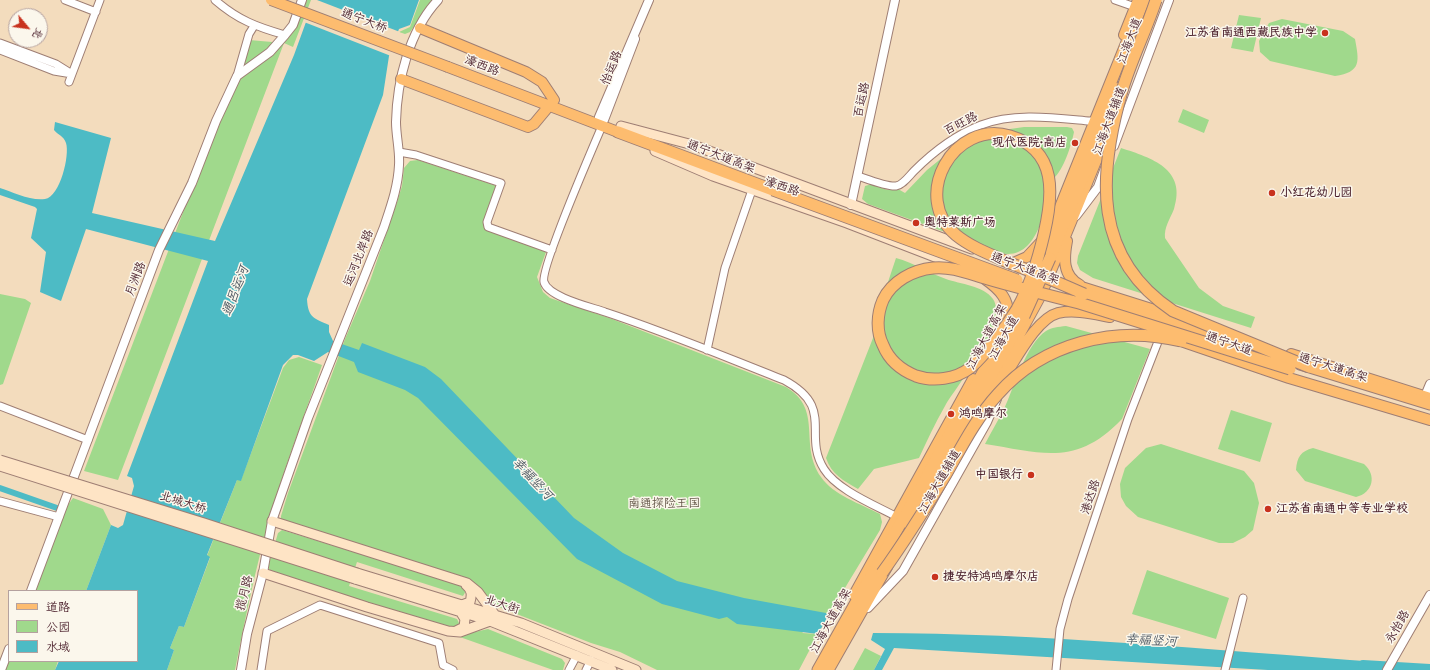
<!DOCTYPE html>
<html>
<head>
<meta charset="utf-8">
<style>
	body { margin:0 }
	#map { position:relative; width:1430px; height:670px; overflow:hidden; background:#f3dcbd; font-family:Itim,"LXGW WenKai TC",sans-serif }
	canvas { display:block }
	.legend { position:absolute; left:8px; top:590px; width:130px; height:72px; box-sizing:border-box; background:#fbf7ec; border:1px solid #b4a19f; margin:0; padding:5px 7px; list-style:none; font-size:12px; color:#4a1f2b }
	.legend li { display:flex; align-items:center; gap:8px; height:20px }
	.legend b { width:20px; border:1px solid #b4a19f }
	.north { position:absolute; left:8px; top:8px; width:40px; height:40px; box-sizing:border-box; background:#fbf7ec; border:1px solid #b4a19f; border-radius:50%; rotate:119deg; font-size:11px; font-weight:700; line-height:16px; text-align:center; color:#4a1f2b }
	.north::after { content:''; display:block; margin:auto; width:14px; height:18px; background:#c8321e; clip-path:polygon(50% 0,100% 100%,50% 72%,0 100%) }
</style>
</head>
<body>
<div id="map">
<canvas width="1430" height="670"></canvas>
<ul class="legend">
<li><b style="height:5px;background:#fdbc6f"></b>道路</li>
<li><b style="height:11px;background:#a0d98c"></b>公园</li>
<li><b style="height:11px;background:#4dbbc5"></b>水域</li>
</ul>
<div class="north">北</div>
</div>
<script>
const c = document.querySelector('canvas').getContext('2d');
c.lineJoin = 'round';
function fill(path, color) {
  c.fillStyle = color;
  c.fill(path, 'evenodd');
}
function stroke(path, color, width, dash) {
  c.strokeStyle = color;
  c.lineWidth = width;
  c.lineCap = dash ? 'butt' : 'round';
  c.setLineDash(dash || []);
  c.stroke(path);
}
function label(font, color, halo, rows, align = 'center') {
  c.font = font + ' Itim,"LXGW WenKai TC",sans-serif';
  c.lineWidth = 3;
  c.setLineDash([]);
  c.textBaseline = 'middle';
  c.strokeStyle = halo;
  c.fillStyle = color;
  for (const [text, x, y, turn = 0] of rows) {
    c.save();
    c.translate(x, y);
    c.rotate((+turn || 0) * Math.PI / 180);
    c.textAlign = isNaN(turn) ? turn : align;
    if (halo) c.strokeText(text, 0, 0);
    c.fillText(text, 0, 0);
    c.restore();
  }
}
const green = new Path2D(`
	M307,0h4l-18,47 -9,-4 -166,437 -34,-9 165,-431 35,3 10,-12z
	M420,0h13l-23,32 -5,2 -6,-2 11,-5z
	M1239,15l22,3 -8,34 -22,-4z
	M1282,19l61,12 12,8c4,22 7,33 -20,37l-65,-15 -10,-9 -1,-11 10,-18z
	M1183,109l26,11 -5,13 -26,-11z
	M1024,127h43l5,1 2,4c-3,14 -10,37 -21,47 -8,27 -14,83 -53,74 -18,-4 -36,-14 -52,-21l-6,-1 -74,-27 -6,-5 3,-13 7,-2 15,6 11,-1 7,4 22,-23 26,-21 36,-17z
	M1121,148c31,10 66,21 53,61 -4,10 -10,18 -9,29l34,50 24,18 32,11 -4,11 -158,-50 -13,-8 -3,-7 1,-7z
	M418,160l79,26 -13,39 1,4 61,23 -9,25 6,15 7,6 62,21 174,68c38,23 12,57 35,90 12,18 40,27 59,37l2,8 -2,8 -52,86 -1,-2 -25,19 16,1 -19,36h-142l-37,-18 -29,-9 -100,-39 -13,-16 -197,-67v-5l7,-23 57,-154 25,-58 27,-79 5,-16 2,-18 6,-7z
	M896,258c18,5 33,15 50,21 14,5 38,7 47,20 16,24 -36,86 -48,107 -10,17 -18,35 -26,52l-45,11 -16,20c-14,-8 -27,-15 -32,-31l47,-120v-11z
	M0,294l25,5 6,4 -28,81 -3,1z
	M1066,326l84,23 -28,70c-46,48 -79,34 -137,25 6,-12 13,-23 19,-35 10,-21 22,-65 42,-78 6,-4 12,-4 20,-5z
	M299,357l23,8c-18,52 -38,103 -53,156 -14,49 -24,99 -34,149h-68l7,-20 -4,-2 9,-22 5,1 26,-69 -3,-2 30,-76h4l42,-112 6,-8z
	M1231,410l41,13 -12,39 -42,-13z
	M1161,444l83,27 10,12 5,20 -6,27 -8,7 -12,6h-14l-81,-26 -12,-11 -5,-9 -1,-13 5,-16 21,-20z
	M1313,448l51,16c13,11 9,29 -8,33l-51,-16 -9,-11c1,-13 5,-19 17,-22z
	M73,498l30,11 8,16 -25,66h-55l28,-74z
	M282,530l179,55 5,6 -3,5 -106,-34 -8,24 105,32 3,1 2,4 -1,3 -5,3 -182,-57 -3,-5 10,-34z
	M1147,570l82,28 -13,41 -84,-25z
	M488,629l74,30 3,4 -2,7h-10l-96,-34z
	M865,648l16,8 -7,14h-21z
	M9,649v12h49l-3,9h-54z`);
const water = new Path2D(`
	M314,0h105l-9,25 -11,4 -10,27 -6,39 -76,204c1,19 7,19 22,26v7l4,9 26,9 3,-7 63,24 16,12 133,139 49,35 54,28 67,17 82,15 2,3 -10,18 -81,-10 -10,-7 -8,2 -57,-15 -85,-45 -159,-161 -13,-8 -47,-18 -4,-10 -26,-10 -14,9 -16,-6h-5l-10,10 -42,116 -4,-1 -30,75 3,2 -26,70 -5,-1 -9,22 4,2 -7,20h-112l4,-9h78v-70h-51l25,-66 7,3 5,-3 11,-39 -2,-8 -5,-2 81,-215 -122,-32 -25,72 -21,-9 6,-40 -15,-14 6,-29 -2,-2 -35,-12v-7c13,4 30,13 45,11 15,-2 25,-44 21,-56 -2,-7 -8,-8 -12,-13l1,-8 56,16 -19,75 123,28 79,-186z
	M873,633c169,0 337,17 505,29l-4,8h-106l-374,-22 -12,22h-8l11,-21 -14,-9z`);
const pier = new Path2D(`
	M312,0h5l83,32 -9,24 -87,-34z`);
const canal = new Path2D(`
	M0,488l57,20`);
const river = new Path2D(`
	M1363,665l67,4`);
const minor = new Path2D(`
	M65,0l31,12
	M215,0c23,20 42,27 70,35
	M1115,0l20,7
	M0,43l56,21 16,10 -18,-3 -54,-21
	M237,76l12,-42 5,-8
	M69,82l31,-82
	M602,126c-9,21 -62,144 -58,156 4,15 47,25 61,30 61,20 120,45 179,68 52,28 18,54 40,89 13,21 51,36 73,48
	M399,152l17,3 85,28 -14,39 1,5 64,23
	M858,176c9,3 29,11 38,10 7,-1 13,-10 18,-15 20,-20 41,-36 67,-46 33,-13 75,-7 109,-4
	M707,350l18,-82 27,-78
	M0,406l88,34
	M0,501l59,16
	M261,670l6,-39 53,-26 119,38 4,22 10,5
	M569,670l8,-15
	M586,670l5,-10
	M1056,670l4,-41 8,-30 60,-180 33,-85
	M1225,670l18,-72`);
const tertiary = new Path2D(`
	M599,117l50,-117
	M604,120l31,-81
	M1114,146l55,-146
	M851,205l44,-205
	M1076,216l22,-29 7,-19
	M1425,396l5,-12
	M31,591l128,-341 33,-67 24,-62 21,-45 33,-24 15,-17 8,-10 9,-25
	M868,608l35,-37 84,-149 10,-23
	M1,670l8,-21
	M241,670l6,-36 16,-61 9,-52 36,-103 76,-191c7,-21 14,-40 15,-62 1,-14 -3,-29 -3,-43 1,-41 13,-91 42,-122
	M1387,670l43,-75`);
const secondary = new Path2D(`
	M621,126l72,19 279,104
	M655,151l58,25 134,47 114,44
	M272,521l195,62 11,9 17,23
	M263,573l104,34 81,24 12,1 30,-11
	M357,573l164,50 115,47
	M355,579l135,42 122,49
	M462,605l8,-3c2,-7 2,-12 -4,-17
	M456,631l8,-4 1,-8 -5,-8`);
const primary = new Path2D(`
	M420,28l106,44 16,10 12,18
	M1124,35l14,-35
	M448,67l170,65
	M401,79l127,48 6,-3 15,-18
	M1067,241c-3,16 -5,35 13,44
	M1011,264l16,-7 14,-15
	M985,279c14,10 26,21 22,40
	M1072,284l108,34
	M1175,339l114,39 141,42
	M1291,354l139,44
	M1000,383c14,-19 35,-64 58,-70 16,-4 36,1 52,4
	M974,418l67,-123 69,-168
	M854,595l119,-216`);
const trunk = new Path2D(`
	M618,132l155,58
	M1044,248l100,-248
	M1050,258l69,-170
	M1084,294l179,59
	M1300,364l130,40
	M909,524l115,-208
	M818,670l103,-183 81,-150
	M828,670l59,-104`);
const secondaryBridge = new Path2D(`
	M0,460l204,63 153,50
	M0,466l355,113`);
const primaryBridge = new Path2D(`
	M271,0l177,67`);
const trunkBridge = new Path2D(`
	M1156,0c-10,31 -25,60 -34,91 -24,84 -30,166 51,220l136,56
	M773,190l244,90
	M1076,302l214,67
	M1083,304c-32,-8 -64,-16 -95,-25 -18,-5 -36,-13 -55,-11 -20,2 -41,13 -50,32 -6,14 -7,31 0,45 6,15 18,25 33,31 17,6 40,3 54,-8 16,-14 36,-41 47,-59 13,-23 21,-49 27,-75 9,-38 14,-84 -34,-98 -56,-17 -100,61 -54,99 16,13 36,20 54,28 25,10 50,20 74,31
	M1024,316l26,-58
	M882,573c23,-32 43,-64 63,-97 16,-28 31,-58 53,-82 45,-51 117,-69 183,-53`);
const markers = [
	[1325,33,4,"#c8321e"],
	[1075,143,4,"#c8321e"],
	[1272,193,4,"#c8321e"],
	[916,223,4,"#c8321e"],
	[951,414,4,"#c8321e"],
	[1031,475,4,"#c8321e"],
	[1268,509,4,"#c8321e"],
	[935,577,4,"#c8321e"]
];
const streetNames = [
	["通宁大桥",364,21,21],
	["江海大道",1130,41,-69],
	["濠西路",482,66,21],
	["怡运路",612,68,-68],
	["百运路",862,100,-78],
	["江海大道辅道",1110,121,-69],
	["百旺路",961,124,-27],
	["通宁大道高架",721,157,21],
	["濠西路",782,187,19],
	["运河北岸路",359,258,-68],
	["通宁大道高架",1025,269,20],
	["月洲路",136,279,-69],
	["江海大道高架",987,337,-62],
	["江海大道",1004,338,-61],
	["通宁大道",1229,344,19],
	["通宁大道高架",1333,368,17],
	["江海大道辅道",940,482,-60],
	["港达路",1091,497,-72],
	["北城大桥",183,503,17],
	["揽月路",245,593,-76],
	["北大街",502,605,18],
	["江海大道高架",831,621,-61],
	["永怡路",1398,627,-60]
];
const poiNames = [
	["江苏省南通西藏民族中学",1317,33,"right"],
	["现代医院·高店",1067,143,"right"],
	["小红花幼儿园",1280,193],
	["奥特莱斯广场",924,223],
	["鸿鸣摩尔",959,414],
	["中国银行",1023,475,"right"],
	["江苏省南通中等专业学校",1276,509],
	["捷安特鸿鸣摩尔店",943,577]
];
const parkNames = [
	["南通探险王国",664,504]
];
const waterNames = [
	["通吕运河",236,291,-69],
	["幸福竖河",532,479,47],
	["幸福竖河",1151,641,3]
];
fill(green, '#a0d98c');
fill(water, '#4dbbc5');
fill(pier, '#f3dcbd');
stroke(canal, '#4dbbc5', 6);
stroke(river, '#4dbbc5', 10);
stroke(minor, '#9e7e74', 9);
stroke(tertiary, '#9e7e74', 10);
stroke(secondary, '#9e7e74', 11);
stroke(primary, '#9e7e74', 12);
stroke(trunk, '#9e7e74', 13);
stroke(minor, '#fff', 7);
stroke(tertiary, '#fff', 8);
stroke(secondary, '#fee4c5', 9);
stroke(primary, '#fdbc6f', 10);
stroke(trunk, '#fdbc6f', 11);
stroke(secondaryBridge, '#9e7e74', 11, []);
stroke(primaryBridge, '#9e7e74', 12, []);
stroke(trunkBridge, '#9e7e74', 13, []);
stroke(secondaryBridge, '#fee4c5', 9);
stroke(primaryBridge, '#fdbc6f', 10);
stroke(trunkBridge, '#fdbc6f', 11);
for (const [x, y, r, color] of markers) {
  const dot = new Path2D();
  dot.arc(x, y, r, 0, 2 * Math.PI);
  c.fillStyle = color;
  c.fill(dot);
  stroke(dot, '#fbf7ec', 1.5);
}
label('12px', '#4a1f2b', '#fbf7ec', streetNames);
label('bold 12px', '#4a1f2b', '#fbf7ec', poiNames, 'left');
label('12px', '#645748', '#fbf7ec', parkNames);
label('italic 13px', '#4b5661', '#fbf7ec', waterNames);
</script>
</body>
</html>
